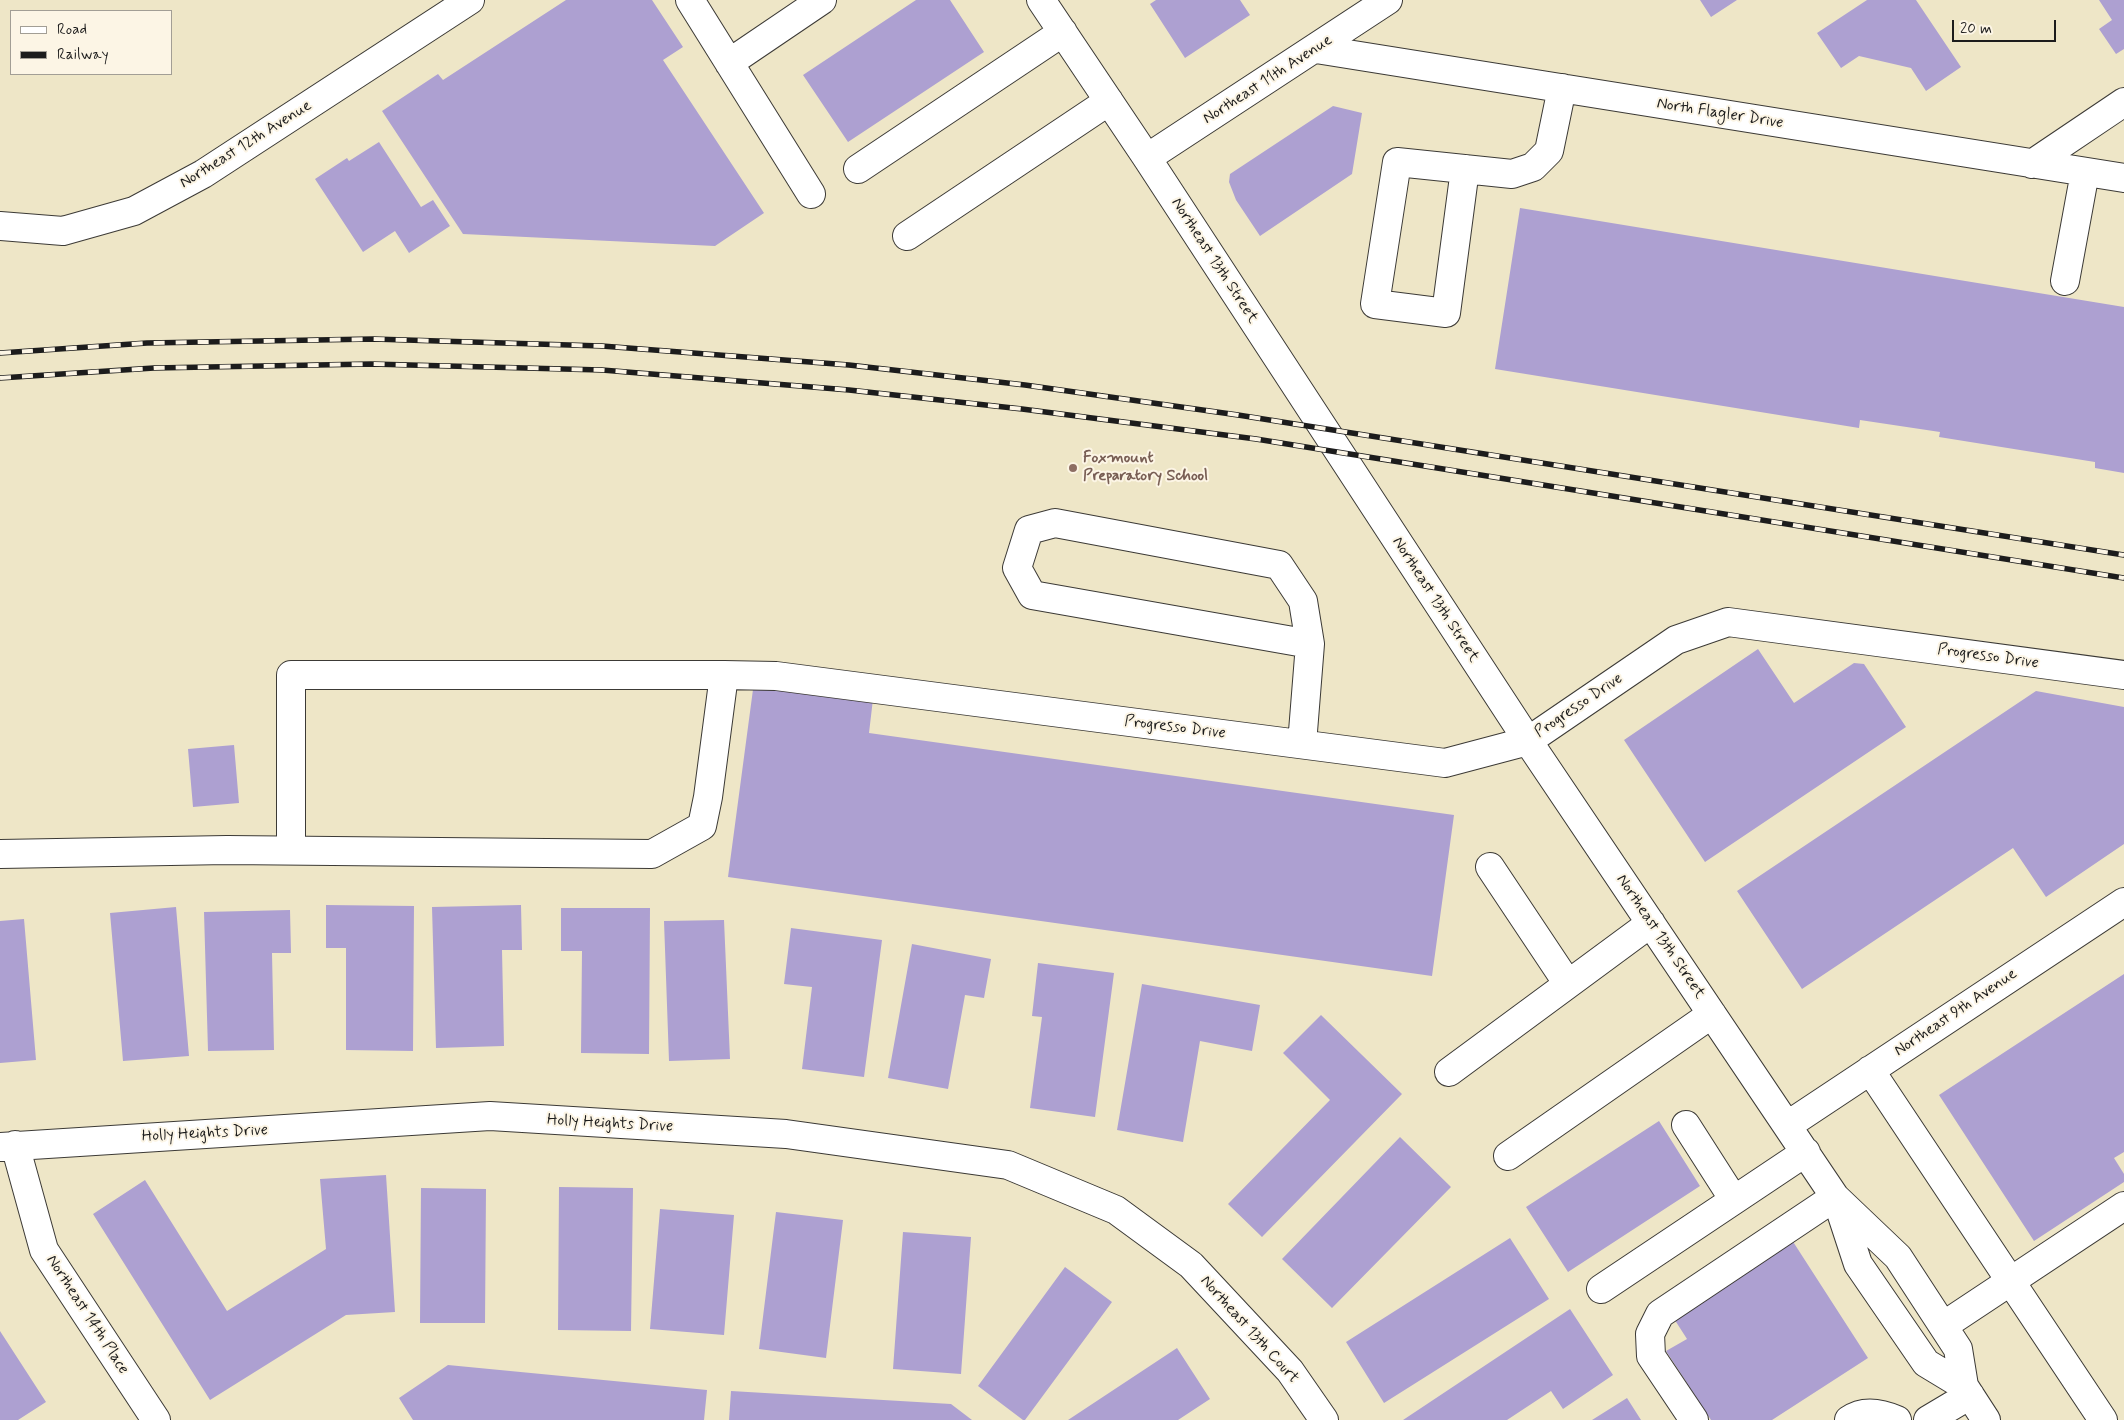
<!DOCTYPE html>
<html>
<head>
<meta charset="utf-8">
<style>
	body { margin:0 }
	#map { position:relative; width:2124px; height:1420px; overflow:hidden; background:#eee6c7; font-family:Mynerve,sans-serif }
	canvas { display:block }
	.legend { position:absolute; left:10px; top:10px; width:162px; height:65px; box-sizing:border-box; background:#fcf5e5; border:1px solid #a29e95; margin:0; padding:6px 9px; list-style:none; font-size:15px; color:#1c1c1c }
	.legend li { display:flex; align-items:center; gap:10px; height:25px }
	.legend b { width:25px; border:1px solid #a29e95 }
	.scale { position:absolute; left:1952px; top:20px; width:104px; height:22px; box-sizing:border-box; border:2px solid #1c1c1c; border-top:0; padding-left:6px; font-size:15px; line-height:18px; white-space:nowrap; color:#1c1c1c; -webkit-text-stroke:4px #fcf5e5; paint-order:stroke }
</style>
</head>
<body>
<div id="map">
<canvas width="2124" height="1420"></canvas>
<ul class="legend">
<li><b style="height:6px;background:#fff"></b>Road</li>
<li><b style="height:6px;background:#1c1c1c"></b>Railway</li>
</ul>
<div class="scale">20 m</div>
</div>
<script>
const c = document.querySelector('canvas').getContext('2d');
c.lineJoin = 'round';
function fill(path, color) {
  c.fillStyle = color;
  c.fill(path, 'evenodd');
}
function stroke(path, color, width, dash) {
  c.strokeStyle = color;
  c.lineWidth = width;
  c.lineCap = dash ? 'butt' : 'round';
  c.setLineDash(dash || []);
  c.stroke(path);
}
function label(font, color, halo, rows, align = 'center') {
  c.font = font + ' Mynerve,sans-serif';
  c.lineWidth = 4;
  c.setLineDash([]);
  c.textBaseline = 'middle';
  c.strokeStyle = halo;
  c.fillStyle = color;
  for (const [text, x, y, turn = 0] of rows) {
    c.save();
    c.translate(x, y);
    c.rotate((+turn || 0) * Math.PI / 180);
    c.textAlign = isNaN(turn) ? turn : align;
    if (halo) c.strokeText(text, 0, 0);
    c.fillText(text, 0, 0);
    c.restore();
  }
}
const building = new Path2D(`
	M566,0h86l31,47 -20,13 101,153 -49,33 -252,-12 -81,-123 56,-37 5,6z
	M916,0h34l34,52 -136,90 -45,-67z
	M1156,0h84l10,15 -65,43 -35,-54z
	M1700,0h37l-26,17z
	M1867,0h49l45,67 -35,24 -15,-23 -52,-12 -18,12 -24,-35z
	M2099,0h25v49l-8,5 -17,-25 13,-9z
	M1333,106l29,7 -10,61 -92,62 -24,-36 -7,-18 1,-8z
	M379,142l42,65 12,-7 17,26 -41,27 -14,-22 -32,21 -48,-73 32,-21 2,3z
	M1520,208l604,99v166l-29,-5v-6l-156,-25 1,-5 -80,-12 -1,8 -364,-59z
	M1758,649l36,54 60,-40 10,1 42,63 -201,135 -81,-122z
	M754,682l119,17 -4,34 585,82 -22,161 -704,-99z
	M2036,691l88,16v137l-78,53 -33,-49 -211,141 -65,-98z
	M234,745l5,58 -46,4 -5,-58z
	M326,905l88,1 -1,145 -67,-1v-102h-20z
	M521,905l1,45h-20l2,96 -68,2 -4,-141z
	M176,907l13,149 -66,5 -13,-148z
	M561,908h89l-1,146 -68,-1 1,-102h-21z
	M290,910l1,43h-19l2,97 -66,1 -4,-139z
	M24,919l12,141 -36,3v-142z
	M724,920l6,139 -61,2 -5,-140z
	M791,928l91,12 -18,137 -62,-8 10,-82 -28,-3z
	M912,944l79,15 -7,39 -19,-3 -17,94 -60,-11z
	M1038,963l76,10 -19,144 -65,-9 12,-91 -10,-1z
	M2124,974v178l-10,6 10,16v8l-90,59 -95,-146z
	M1142,984l118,21 -8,46 -52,-10 -17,101 -66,-12z
	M1321,1015l81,79 -140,143 -34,-33 102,-104 -47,-47z
	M1659,1121l41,65 -132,86 -42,-65z
	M1400,1137l51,50 -119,121 -50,-49z
	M386,1175l9,137 -49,3 -136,85 -117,-186 52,-34 82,131 99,-62 -6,-70z
	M559,1187l74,1 -2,143 -73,-1z
	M421,1188l65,1 -1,134h-65z
	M660,1209l74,6 -10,120 -74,-6z
	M776,1212l67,8 -17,138 -67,-9z
	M903,1232l68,5 -10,137 -68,-5z
	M1790,1237l78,121 -96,62h-61l-45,-69 21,-12 -16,-25z
	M1510,1238l39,61 -165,104 -38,-61z
	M1065,1267l47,35 -87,118h-2l-45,-34z
	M1570,1309l43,66 -50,34 -12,-18 -44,29h-104z
	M0,1331l46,71 -28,18h-18z
	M1177,1348l33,51 -32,21h-110z
	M448,1365l259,25 -3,30h-291l-14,-22z
	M731,1391l220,13 21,16h-243z
	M1627,1398l14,22h-49z`);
const minor = new Path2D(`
	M690,0l121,194
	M1041,0l106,158 381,583 307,456 63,60 60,92 6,37
	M1316,49l808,129
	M729,63l93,-63
	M1147,158l241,-158
	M2032,164l92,-62
	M858,169l205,-137
	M1465,169l-19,144 -71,-9 22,-142 115,12 21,-7 16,-16 13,-63
	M0,226l63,5 71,-20 69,-37 267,-174
	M907,236l202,-135
	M2065,281l20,-109
	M1302,744l8,-100 -7,-43 -24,-36 -224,-42 -26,7 -12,38 15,27 278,49
	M291,850v-175h433
	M0,854l227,-4 425,4 50,-28 6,-29 16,-122 52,1 669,87 83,-22 148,-101 52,-18 396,53
	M1490,867l78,117
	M1870,1070l233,350
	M1449,1072l202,-149
	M1686,1125l48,75
	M1788,1125l336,-223
	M15,1145l29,105 112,170
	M0,1147l490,-31 296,18 222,31 108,45 75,55 99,106 34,49
	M1508,1156l204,-142
	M1837,1200l21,64 68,99 38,23 22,34
	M1601,1289l205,-137
	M1943,1326l181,-120
	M1694,1420l-43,-64 -1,-22 10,-20 175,-117
	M1849,1420c14,-10 32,-7 48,0
	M1928,1420l42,-25`);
const rail = new Path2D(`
	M0,353l147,-10 226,-4 229,7 247,19 176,20 213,30 886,140
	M0,378l154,-10 217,-4 231,6 247,20 173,19 234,30 868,139`);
const markers = [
	[1073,468,5,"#8d6e63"]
];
const streetNames = [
	["Northeast 11th Avenue",1268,80,-33],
	["North Flagler Drive",1720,114,9],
	["Northeast 12th Avenue",246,145,-32],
	["Northeast 13th Street",1214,261,57],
	["Northeast 13th Street",1435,600,57],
	["Progresso Drive",1988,657,8],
	["Progresso Drive",1579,706,-34],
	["Progresso Drive",1175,728,7],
	["Northeast 13th Street",1660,937,56],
	["Northeast 9th Avenue",1956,1013,-34],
	["Holly Heights Drive",610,1124,3],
	["Holly Heights Drive",205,1134,-3],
	["Northeast 14th Place",87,1315,57],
	["Northeast 13th Court",1249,1330,48]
];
const educationNames = [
	["Foxmount",1083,459],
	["Preparatory School",1083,477]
];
fill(building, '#ada0d1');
stroke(minor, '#3c3a36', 30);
stroke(minor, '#fff', 28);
stroke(rail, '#1c1c1c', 5.5);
stroke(rail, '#fcf5e5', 4, [11]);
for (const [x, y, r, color] of markers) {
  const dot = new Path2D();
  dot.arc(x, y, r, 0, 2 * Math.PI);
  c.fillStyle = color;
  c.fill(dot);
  stroke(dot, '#fcf5e5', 2);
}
label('16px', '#1c1c1c', '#fcf5e5', streetNames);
label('bold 16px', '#785e54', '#fcf5e5', educationNames, 'left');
</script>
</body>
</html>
